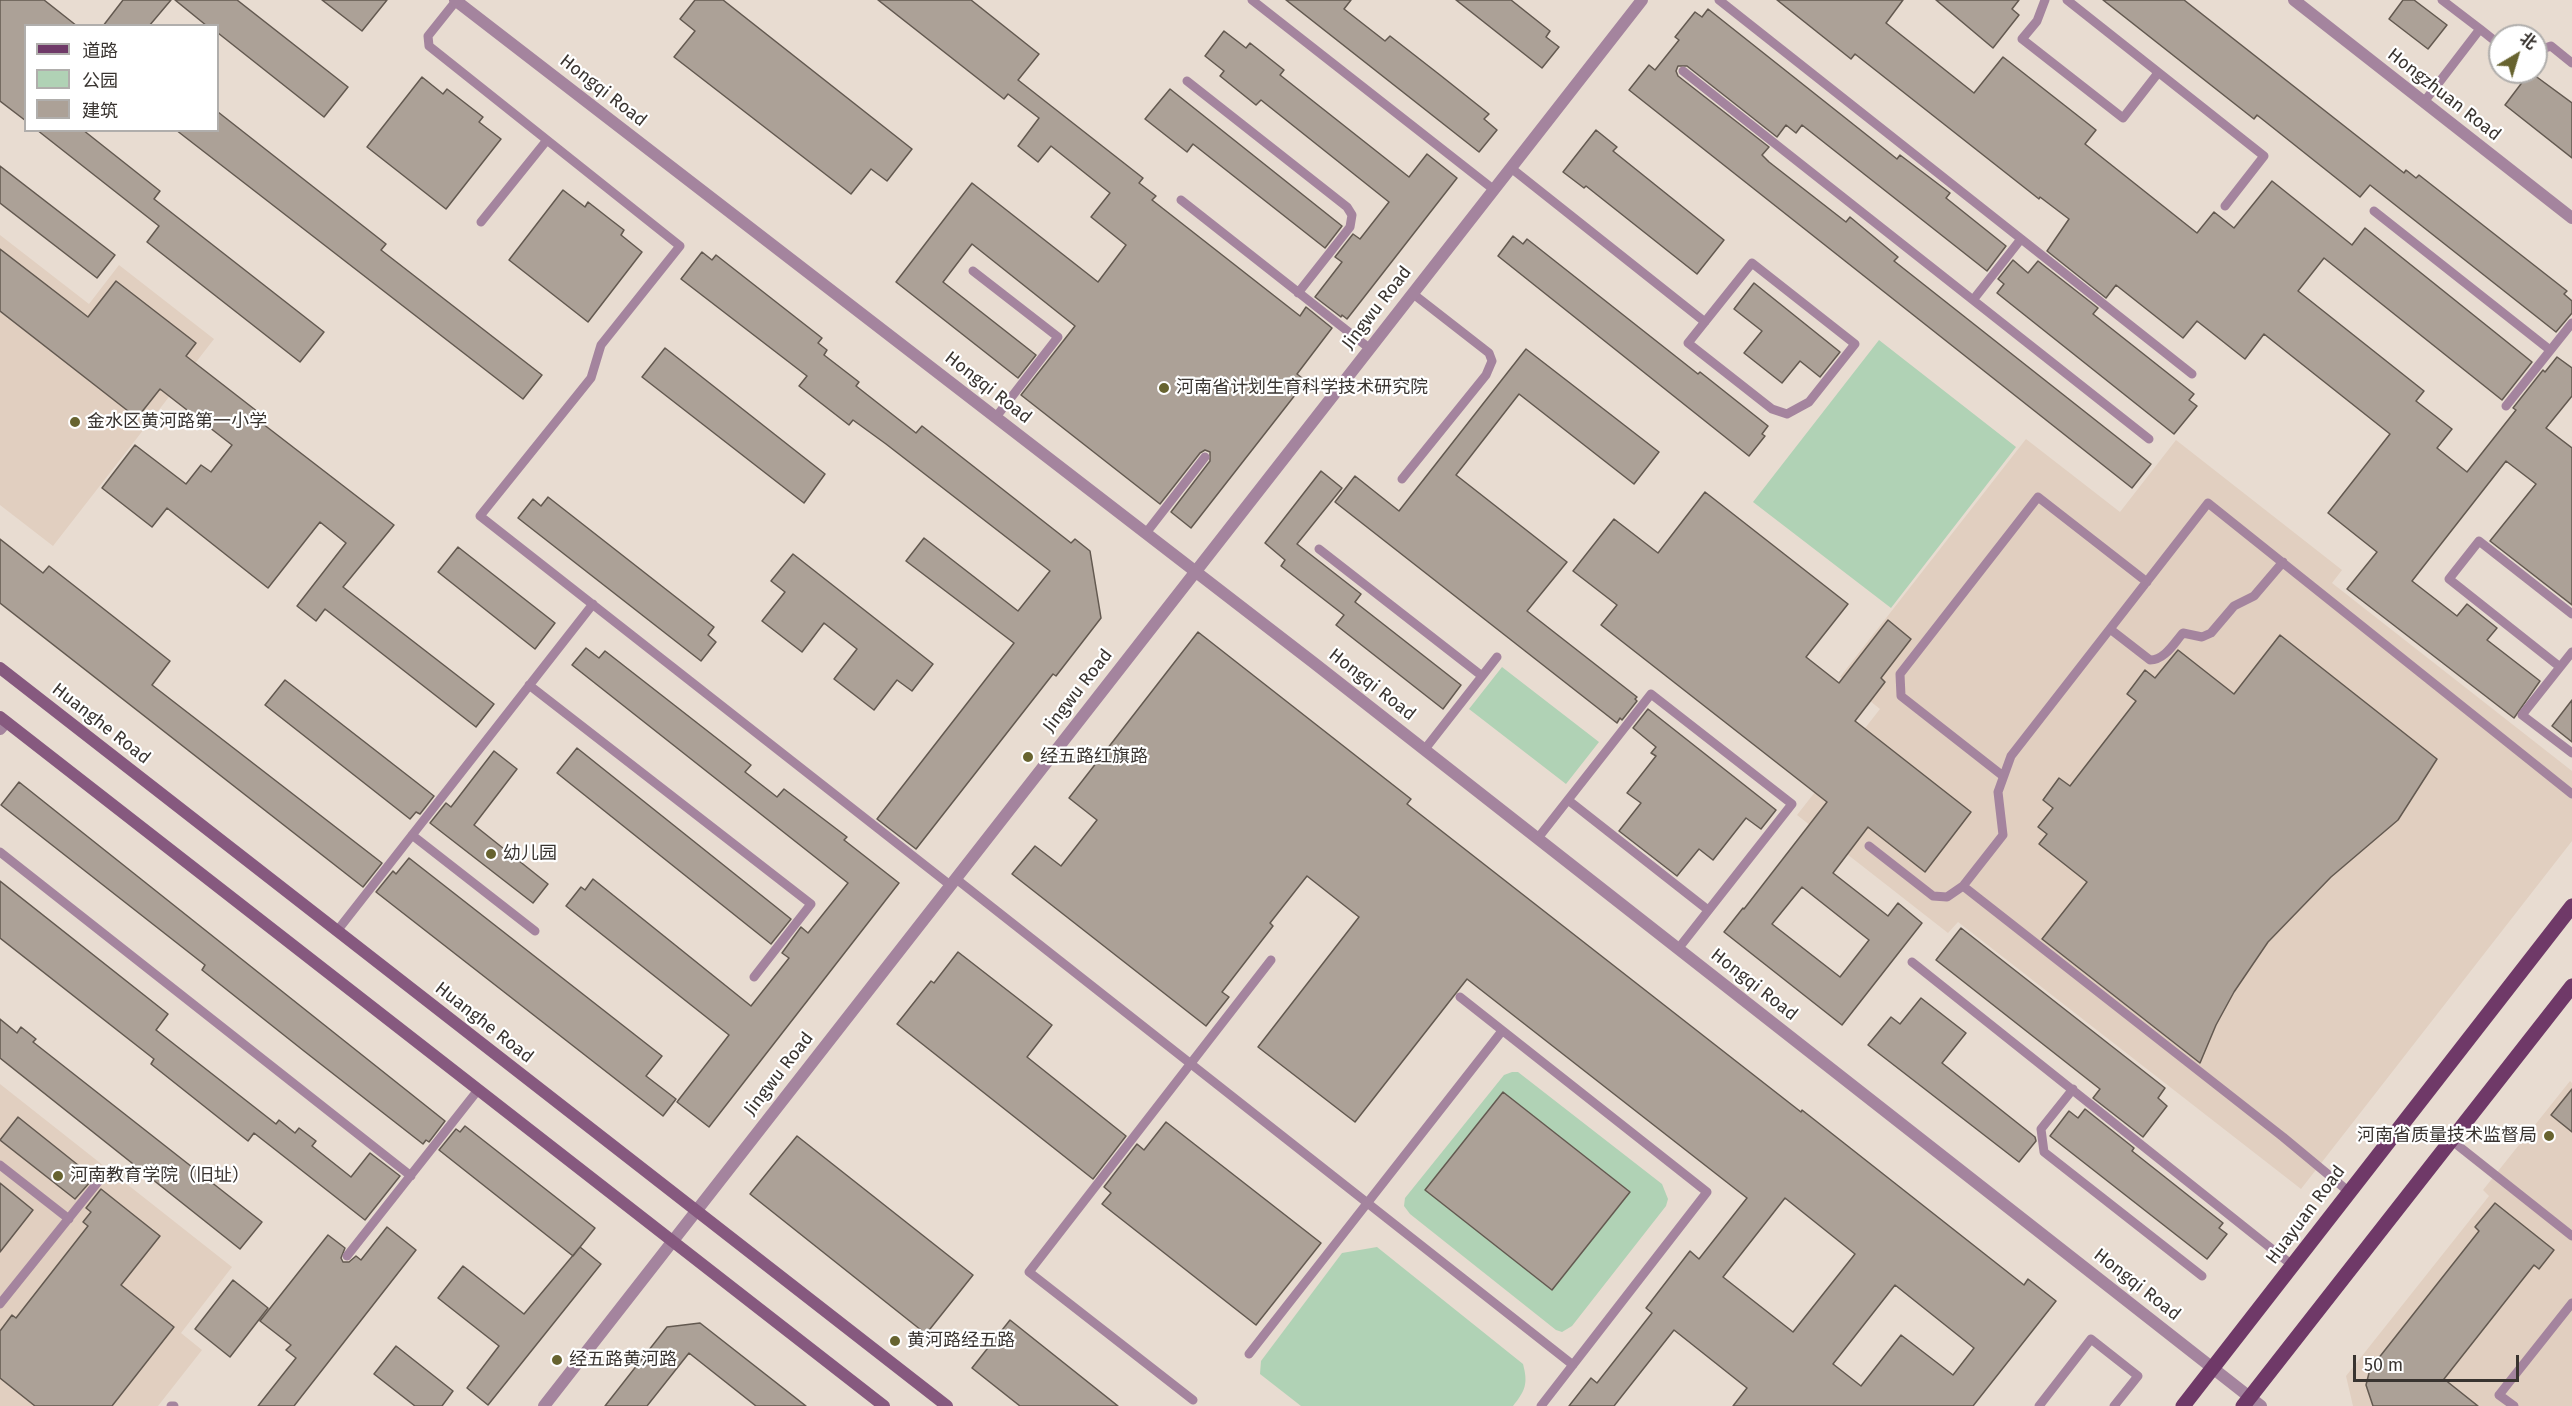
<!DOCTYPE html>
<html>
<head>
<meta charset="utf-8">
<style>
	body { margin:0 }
	#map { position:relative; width:2572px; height:1406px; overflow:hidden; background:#e8dcd1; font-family:"Fira Sans","Noto Sans SC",sans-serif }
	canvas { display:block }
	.legend { position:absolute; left:24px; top:24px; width:195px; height:108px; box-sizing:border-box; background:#fff; border:2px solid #b0aeac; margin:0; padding:8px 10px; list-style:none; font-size:18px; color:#393430 }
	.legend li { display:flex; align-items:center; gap:12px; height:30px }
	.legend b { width:30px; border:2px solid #b0aeac }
	.north { position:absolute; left:2488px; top:24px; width:60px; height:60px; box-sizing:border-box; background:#fff; border:2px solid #b0aeac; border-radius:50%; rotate:38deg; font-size:16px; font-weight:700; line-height:24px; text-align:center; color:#393430 }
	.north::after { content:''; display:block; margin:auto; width:21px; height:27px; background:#67632f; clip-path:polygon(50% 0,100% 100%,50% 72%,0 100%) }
	.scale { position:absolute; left:2353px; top:1355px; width:166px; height:27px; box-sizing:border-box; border:3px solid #393430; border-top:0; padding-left:8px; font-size:18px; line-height:21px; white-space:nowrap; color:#393430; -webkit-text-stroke:4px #fff; paint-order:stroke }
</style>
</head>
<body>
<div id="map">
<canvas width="2572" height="1406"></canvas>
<ul class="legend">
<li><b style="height:8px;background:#6f3968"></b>道路</li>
<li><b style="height:16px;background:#b0d2b5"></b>公园</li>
<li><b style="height:16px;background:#aca197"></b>建筑</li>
</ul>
<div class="north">北</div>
<div class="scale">50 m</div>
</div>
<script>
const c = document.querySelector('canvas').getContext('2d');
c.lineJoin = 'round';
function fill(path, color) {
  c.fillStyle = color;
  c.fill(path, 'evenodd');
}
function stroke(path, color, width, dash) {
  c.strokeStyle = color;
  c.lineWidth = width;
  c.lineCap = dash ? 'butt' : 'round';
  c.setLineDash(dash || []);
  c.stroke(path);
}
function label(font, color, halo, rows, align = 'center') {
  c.font = font + ' "Fira Sans","Noto Sans SC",sans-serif';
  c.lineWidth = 4.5;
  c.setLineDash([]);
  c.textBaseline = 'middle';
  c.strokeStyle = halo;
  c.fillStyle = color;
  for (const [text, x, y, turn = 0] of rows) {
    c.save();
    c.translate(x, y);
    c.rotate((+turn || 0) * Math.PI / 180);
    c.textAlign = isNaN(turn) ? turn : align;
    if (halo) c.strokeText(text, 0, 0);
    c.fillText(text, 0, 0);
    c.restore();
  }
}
const built = new Path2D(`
	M0,235l89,69 30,-39 95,74 -161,207 -53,-41z
	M2026,439l94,73 56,-72 166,130 -10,13 240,188v70l-271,348 -343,-267 -10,11 -151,-118 83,-106 -40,-32z
	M2570,1081l2,2v323h-219l-7,-30 143,-180 -6,-6z
	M0,1084l232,183 -51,66 21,17 -44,56h-158z`);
const green = new Path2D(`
	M1879,340l137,107 -125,161 -138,-106z
	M1502,667l97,75 -33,42 -97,-75z
	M1512,1072h6l144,112 6,15 -2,7 -94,120 -10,6 -6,-2 -146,-116 -6,-8 1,-8 99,-123zM1503,1092l126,99 -77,99 -126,-100z
	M1377,1247l146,117c5,19 3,26 -10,42h-212l-41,-32 1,-13 81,-108z`);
const building = new Path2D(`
	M0,0h44l33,26h-51v95l-26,-20z
	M123,0h48l-22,26h-46z
	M175,0h62l111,87 -24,30 -106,-84v-7h-11z
	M322,0h65l-25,31z
	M695,0h28l189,149 -25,32 -16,-12 -20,25 -177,-137 21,-26 -15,-12z
	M878,0h93l68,54 -21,26 125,98 -4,5 17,13 -4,4 148,116 6,-9 26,21 -35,46 9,7 -115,147 -20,-16 39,-51v-9l-5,-2 -5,3 -40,51 -139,-109 54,-69 -103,-82 -29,38 93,73 -18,23 -122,-96 76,-99 126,99 28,-37 -35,-28 19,-24 -59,-47 -13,16 -20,-16 21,-28 -31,-24 -4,5z
	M1286,0h65l-7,9 41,32 5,-5 50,39 49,39 -5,5 13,11 -18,22z
	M1456,0h55l39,31 -4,6 13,10 -17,21z
	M1777,0h126l-17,23 88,70 29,-36 93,73 -11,14 112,89 17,-21 20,16 38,-47 80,64 13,-17 167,134 -30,38 -178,-142 -26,33 126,100 -8,10 36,28 -15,19 30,24 49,-62 -3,-2 30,-38 2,2 12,-15 15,11v28l-26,32 26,20v157l-82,-64 46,-57 -30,-23 -94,120 45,35 10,-12 30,24 -10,12 53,41 -26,37 -167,-129 30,-37 -49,-39 62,-79 -126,-100 -19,25 -48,-38 -14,17 -67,-53 -10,13 -59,-47 22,-32 -29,-22 -1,2 -184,-145 -4,5z
	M1936,0h83l-7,9 7,6 -26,33z
	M2103,0h81l220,173 2,-3 10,8 3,-3 148,116 -3,3 8,7v12l-16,19 -186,-147 -10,12 -103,-82 -3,4z
	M2403,0h11l33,25 -19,24 -39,-30z
	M1708,9l189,150 3,-4 50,38 -4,5 60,48 -19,25 -185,-146 -6,8 -10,-8 -9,12 -90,-71h-9l-2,5 2,5 91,71 -7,8 7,7 77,60 4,-5 48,40 -4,4 257,203 -19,24 -503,-398 20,-25 6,5 24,-30 -4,-3 20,-25 7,5z
	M1224,31l22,17 4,-5 34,27 -4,5 129,102 18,-23 30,24 -110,141 -5,-4 -1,2 -26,-20 27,-35 -7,-5 18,-23 7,5 29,-37 -128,-102 -5,5 -36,-29 4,-5 -19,-15z
	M2530,72l42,31v55l-67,-53z
	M422,77l21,17 4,-5 36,28 -4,5 22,17 -55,70 -79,-62z
	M1170,89l172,137 -17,22 -132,-104 -6,8 -42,-33z
	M218,112l168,132 -5,6 161,125 -19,24 -347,-269h42z
	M37,130h46l77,61 -6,8 170,133 -24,30 -153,-120 12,-16z
	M1596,130l21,17 -4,4 111,89 -27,34 -111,-88 -2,2 -21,-16z
	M0,166l115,89 -18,23 -97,-75z
	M563,190l22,17 3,-5 23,18 13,10 -3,5 21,17 -54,70 -79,-62z
	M1513,236l10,8 4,-5 171,135 2,-2 68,54 -6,8 3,2 -16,20 -251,-200z
	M0,249l88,68 28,-36 80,62 -10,13 72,56 -4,5 140,108 -51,62 151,117 -18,23 -151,-118 -9,12 -19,-15 49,-63 -26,-21 -52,66 -101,-80 -15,19 -50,-39 33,-43 51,39 15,-19 10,7 21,-27 -72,-56 -23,29 -137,-107z
	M702,252l10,8 4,-5 106,83 -4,5 9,7 -3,5 35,27 -3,4 60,47 6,-7 149,117 4,-4 15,12 11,67 -45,58 -3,-2 -137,175 -39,-30 137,-176 -108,-82 18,-23 94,73 32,-40 -164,-127 -33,-24 -4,5 -50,-39 8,-10 -126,-97z
	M2013,260l15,13 10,-12 60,47 -5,6 101,80 -5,6 8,6 -23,28 -177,-141 7,-9 -6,-5z
	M1754,283l86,69 -20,25 -20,-16 -18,22 -38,-30 18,-22 -28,-22z
	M665,348l160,126 -21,29 -162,-126z
	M1526,349l133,103 -25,32 -115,-90 -63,81 111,87 -40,49 110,86 -2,2 2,2 -15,19 -2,-2 -3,5 -282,-221 20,-26 44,35z
	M1321,471l21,17 -45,56 64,50 -6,8 106,83 -18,24 -107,-84 8,-10 -63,-49 4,-6 -20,-17z
	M1705,492l143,112 -42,53 33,26 49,-63 23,19 -30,39 4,4 -30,39 116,91 -46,60 -57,-45 -35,46 55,43 10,-13 24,20 -80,102 -118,-93 19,-24 1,1 83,-107 -226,-177 16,-20 -44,-34 41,-52 44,34zM1802,887l67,53 -29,37 -68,-53z
	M548,497l166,130 -6,8 8,7 -15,19 -183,-143 15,-19 8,7z
	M0,539l43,34 6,-7 121,95 -18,24 230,178 -19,24 -363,-284z
	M458,547l97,76 -20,26 -97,-77z
	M793,554l140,110 -21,27 -15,-11 -23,30 -40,-31 23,-30 -33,-26 -22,29 -40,-31 23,-29 -14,-11z
	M1198,632l213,167 -4,5 394,308 1,-2 222,175 4,-6 28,22 -83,105h-240l14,-18 -73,-58 -60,76h-45l22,-28 6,5 55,-70 -6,-5 44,-57 9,8 48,-61 -280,-219 -112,143 -97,-75 101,-130 -52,-41 -37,47 3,3 -51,66 7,5 -23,29 -194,-152 23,-28 26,20 36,-46 -28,-22zM1785,1198l70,56 -62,78 -70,-55zM1895,1285l79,63 -21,27 -52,-40 -40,51 -28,-22z
	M2280,635l157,124 -39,61 -67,57 -63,65 -34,50 -18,33 -16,38 -158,-124 45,-57 -48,-38 8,-10 -9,-7 15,-19 -10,-8 16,-22 11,8 66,-85 -9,-7 18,-24 10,8 23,-28 56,44z
	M586,648l13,10 6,-7 146,114 -6,7 32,25 7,-8 63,48 -3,3 55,43 -190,244 -32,-25 52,-67 -163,-129 15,-19 4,3 8,-11 158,127 38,-48 -7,-5 19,-26 7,6 40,-50 -276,-218z
	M285,680l149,116 -14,18 -4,-2 -6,7 -145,-114z
	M2572,700v42l-20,-16z
	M1648,709l128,101 -15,19 -15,-11 -33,42 -14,-11 -22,27 -58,-45 22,-28 -14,-10 29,-37 -5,-3 5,-6 -23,-19z
	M577,748l214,171 -20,25 -214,-171z
	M494,751l23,18 -43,56 74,59 -15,19 -103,-80 16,-20 5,4z
	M19,782l426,339 -16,21 -3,-2 -3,4 -119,-93 -102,-81 3,-5 -204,-160z
	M409,858l253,198 -16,20 30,23 -13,17 -287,-224 17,-21 3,3z
	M0,881l168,133 -12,16 120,94 3,-4 16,13 4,-5 17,13 -4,5 39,31 19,-24 30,23 -35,44 -111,-87 -6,8 -97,-77 3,-5 -154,-121z
	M1961,928l204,160 -7,10 9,8 -24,31 -50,-39 7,-9 -164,-129z
	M958,952l94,73 -25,32 99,79 -33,43 -196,-155 34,-43 3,2z
	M1921,998l45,35 -24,30 93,74 1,4 -17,21 -151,-117 23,-28 9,7z
	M0,1019l17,14 4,-6 15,12 -3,3 229,180 -22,27 -240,-191z
	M2572,1089v43l-21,-17z
	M1503,1092l127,100 -78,98 -127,-100z
	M2085,1109l49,39 -2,3 91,72 -4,5 8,6 -20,25 -157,-123 19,-25 9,7z
	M18,1117l70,56 -3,3 6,5 -16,18 -75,-59z
	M1166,1122l155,121 -65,82 -154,-121 9,-11 -7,-6 33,-43 7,6z
	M465,1126l130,102 -22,28 -134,-106 17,-21 4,3z
	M797,1136l176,139 -47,59 -176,-140z
	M0,1183l33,27 -33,42z
	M101,1189l59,47 -39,49 53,42 -62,79h-77l-35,-28v-47l12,-16 4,3 72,-92 -5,-4 8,-10 -5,-4z
	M2495,1203l59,47 -15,19 -5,-4 -90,114 34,27h-105l-7,-21 4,-16 109,-138 -4,-4z
	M387,1227l29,23 -122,156h-36l38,-48 -10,-8 5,-5 -31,-24 68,-86 17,13 -4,10 2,4h6l7,-6 5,4z
	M580,1247l21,17 -113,141 -21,-17 32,-42 -61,-48 25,-32 61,48z
	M233,1280l35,28 -38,49 -35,-28z
	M1010,1320l108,86h-98l-48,-38z
	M700,1323l106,83h-50l-67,-53 -42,53h-42l62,-79z
	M396,1346l57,45 -11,15h-27l-41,-32z`);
const service = new Path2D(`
	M1252,0l241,189
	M1719,0l473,374
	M2045,0l-8,21 -15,18 101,79 35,-45
	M2067,0l197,156 -39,50
	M2442,0l38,29
	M456,1l-28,35 1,10 251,200 -79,99 -10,33 -111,138 470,369
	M2536,51l15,-5 21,17
	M1683,71l466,368
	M1187,81l160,126 5,8 -2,12 -52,66
	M2424,102l56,-73 20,16
	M1511,168l194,154
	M1181,200l188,148
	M2374,211l176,139
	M481,222l66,-82
	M1752,263l103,81 -46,58 -22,12 -15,-5 -84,-66z
	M973,271l85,66 -62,80
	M1973,300l48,-61
	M2506,406l66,-83
	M1402,479l84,-104 6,-14 -3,-8 -77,-60
	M1146,533l59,-76
	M1319,549l163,127
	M2110,629l40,31c15,0 24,-17 33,-27l19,4 9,-4 23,-27 20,-10 29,-34
	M2572,652l-50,63 50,38
	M2560,667l-111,-88 30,-38 93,73
	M529,685l282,219 -57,73
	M1425,749l72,-92
	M2003,776l-102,-80 -1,-22 138,-177 109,85
	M1568,800l140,110
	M412,835l123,96
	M1538,838l113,-144 141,110 -114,145
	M1869,846l64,50 14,1 16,-11
	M0,852l411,324
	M955,878l618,487
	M337,931l256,-327
	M1912,962l380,303
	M1460,997l247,195 -166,214
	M2073,1089l-32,40 3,23 158,124
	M2451,1140l121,96
	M0,1165l69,54
	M2348,1191l-65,-54 -320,-251 40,-51 -5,-43 13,-36 197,-253 364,291
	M347,1256l131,-166
	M0,1304l106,-132
	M1249,1354l253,-323
	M1193,1400l-164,-128 242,-312
	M171,1406h3
	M2039,1406l52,-67 47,37 -24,30
	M2514,1406l-15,-11 73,-92`);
const minor = new Path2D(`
	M455,0l859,663 947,743
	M0,729l6,-7
	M544,1406l1098,-1406`);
const tertiary = new Path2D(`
	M2294,0l278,218`);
const secondary = new Path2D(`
	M0,668l947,738
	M0,717l884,689`);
const primary = new Path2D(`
	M2183,1406l389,-500
	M2243,1406l329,-420`);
const markers = [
	[1164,388,6,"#67632f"],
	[75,422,6,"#67632f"],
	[1028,757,6,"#67632f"],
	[491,854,6,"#67632f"],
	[2549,1136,6,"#67632f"],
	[58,1176,6,"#67632f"],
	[895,1341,6,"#67632f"],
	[557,1360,6,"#67632f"]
];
const streetNames = [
	["Hongqi Road",603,91,38],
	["Hongzhuan Road",2444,95,38],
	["Jingwu Road",1377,308,-52],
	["Hongqi Road",988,388,38],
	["Hongqi Road",1372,685,38],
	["Jingwu Road",1078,691,-52],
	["Huanghe Road",101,724,38],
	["Hongqi Road",1754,985,38],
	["Huanghe Road",484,1023,38],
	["Jingwu Road",779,1074,-52],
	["Huayuan Road",2306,1215,-53],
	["Hongqi Road",2137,1285,38]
];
const poiNames = [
	["河南省计划生育科学技术研究院",1176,388],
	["金水区黄河路第一小学",87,422],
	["经五路红旗路",1040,757],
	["幼儿园",503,854],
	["河南省质量技术监督局",2537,1136,"right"],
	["河南教育学院（旧址）",70,1176],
	["黄河路经五路",907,1341],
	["经五路黄河路",569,1360]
];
fill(built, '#e1cfc0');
fill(green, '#b0d2b5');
fill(building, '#aca197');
stroke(building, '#635950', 1.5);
stroke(service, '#a4849e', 9);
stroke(minor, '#a4849e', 12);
stroke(tertiary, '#a4849e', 12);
stroke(secondary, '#86597f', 12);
stroke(primary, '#6f3968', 15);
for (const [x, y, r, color] of markers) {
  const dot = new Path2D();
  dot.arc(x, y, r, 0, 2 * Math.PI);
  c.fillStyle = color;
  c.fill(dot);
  stroke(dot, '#fff', 2);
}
label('18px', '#393430', '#fff', streetNames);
label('18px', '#393430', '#fff', poiNames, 'left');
</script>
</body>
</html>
